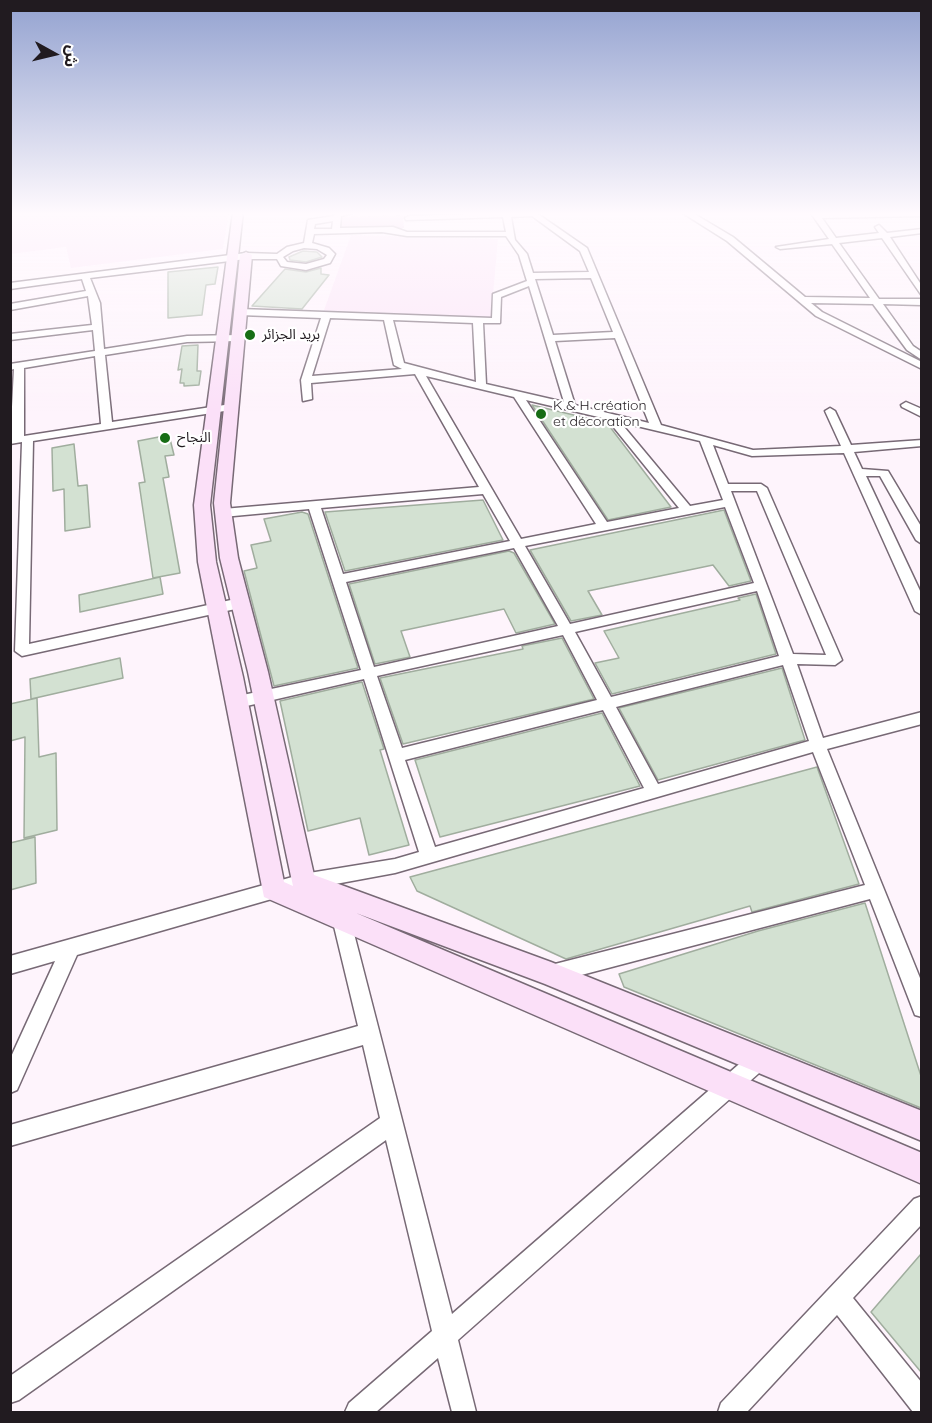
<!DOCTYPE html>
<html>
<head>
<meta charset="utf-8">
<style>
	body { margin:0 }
	#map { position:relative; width:932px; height:1423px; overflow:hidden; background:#fef4fc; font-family:Quicksand,"Noto Sans Arabic",sans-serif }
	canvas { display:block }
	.frame { position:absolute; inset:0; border:12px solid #211b20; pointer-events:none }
	.north { position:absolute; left:24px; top:24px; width:60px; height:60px; -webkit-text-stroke:4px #fff; paint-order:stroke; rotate:98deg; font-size:16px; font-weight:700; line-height:24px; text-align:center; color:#211b20 }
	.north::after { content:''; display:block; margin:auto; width:21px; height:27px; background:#211b20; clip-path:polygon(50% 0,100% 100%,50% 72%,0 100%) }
</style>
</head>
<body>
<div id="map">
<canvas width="932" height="1423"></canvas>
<div class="frame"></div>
<div class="north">ش</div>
</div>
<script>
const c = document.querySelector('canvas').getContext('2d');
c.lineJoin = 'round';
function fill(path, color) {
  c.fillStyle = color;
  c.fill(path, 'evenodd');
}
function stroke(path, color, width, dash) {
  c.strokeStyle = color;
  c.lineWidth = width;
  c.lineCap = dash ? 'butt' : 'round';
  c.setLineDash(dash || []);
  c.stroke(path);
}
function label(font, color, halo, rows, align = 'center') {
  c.font = font + ' Quicksand,"Noto Sans Arabic",sans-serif';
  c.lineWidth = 4.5;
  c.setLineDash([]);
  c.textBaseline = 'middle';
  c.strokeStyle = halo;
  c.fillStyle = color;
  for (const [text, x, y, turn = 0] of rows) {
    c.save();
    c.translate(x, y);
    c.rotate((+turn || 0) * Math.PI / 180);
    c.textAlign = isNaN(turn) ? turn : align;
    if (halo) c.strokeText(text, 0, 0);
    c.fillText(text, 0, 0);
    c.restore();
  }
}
const built = new Path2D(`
	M11,212h218l-6,37 -152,19 -5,-21 -55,7z
	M351,235l147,4 -7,79 -168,-5z`);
const green = new Path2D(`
	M403,215l1,13 -63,2 1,-13z`);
const building = new Path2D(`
	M303,251l14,1 5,5 -16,5 -16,-2 -1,-3z
	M218,267l-3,17 -9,1 -4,30 -34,3v-46z
	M321,268v6l8,1 -27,34 -50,-3 33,-37 21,3z
	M198,345l-1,26h4l-2,14 -15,1v-3h-4l2,-14 -4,1 4,-24z
	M532,405l75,18 64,84 -63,13z
	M169,435l5,20 -9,1 4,21 -6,1 17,95 -27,5 -14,-95 6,-1 -7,-41z
	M74,444l4,42 9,-1 3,42 -25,4 -1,-42 -11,2 -1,-43z
	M483,500l20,40 -158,31 -20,-59z
	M724,510l27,71 -22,5 -16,-21 -125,26 14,24 -31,6 -41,-71z
	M302,512l6,2 50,154 -84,18 -30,-115 13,-3 -6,-23 20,-4 -7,-22z
	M509,551l5,2 41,71 -39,9 -12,-24 -103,22 9,26 -35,7 -26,-80z
	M160,577l3,17 -83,18 -1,-17z
	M756,594l20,60 -164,40 -17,-31 24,-5 -15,-27 136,-31 -2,-2z
	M562,638l32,61 -191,45 -23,-66 143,-29 -1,-3z
	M120,658l3,20 -92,21 -1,-20z
	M782,668l23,72 -147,40 -39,-72z
	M362,682l22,67 -4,1 29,95 -40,10 -9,-37 -52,13 -28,-130z
	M37,698l2,59 17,-4 1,77 -33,8 1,-101 -15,4v-37z
	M602,713l38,73 -200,51 -25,-77z
	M817,767l42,117 -107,28 -2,-6 -184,53 -149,-68 -7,-14z
	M35,837l1,46 -26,7v-47z
	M865,903l56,173v32l-297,-121 -5,-13 139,-43z
	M921,1254v118l-50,-60z`);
const street = new Path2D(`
	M336,212h21l-16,4 -1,12 53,-1 14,5h99l-3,-15 -97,3 -1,-2 4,-2 126,-4 52,36 74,177 92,25 88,-4 -16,-35 5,-3 5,3 16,34 71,-5v6l-68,6 8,17 26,2 34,57v16l-6,-4 -36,-64h-14l56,119v20l-7,-4 -71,-158 -92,3 -39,-11 15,39h33l6,4 75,172 -7,5 -38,-1 26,74 99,-26v12l-95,25 95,234v34l-7,-2 -45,-116 -319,84 -7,-3 -2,-6 2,-6 7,-3 314,-80 -52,-133 -418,121 -92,17 -226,65 -60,135 -7,3v-34l45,-98 -45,13v-18l293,-82 92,-15 24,-7 -55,-173 -126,29 -5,-2 -2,-4 7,-6 123,-26 -52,-161 -86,8 -6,-4 6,-4 256,-22 -64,-113 -104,9 1,16 -9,2 -2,-21 20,-62 -81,-3 -5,-3 5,-3 252,9 1,-24 34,-13 -8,-26 -13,-19h-99l-25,-4 -68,2 -2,9 17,5 6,6 -5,9 -24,7 -25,-4 -4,-7h-31l-156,19 10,25 4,46 83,-13 51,-1 5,3 -5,3 -51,1 -82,13 7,67 119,-18 5,3 -5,3 -198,31 -4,203 211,-46 7,5 -7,5 -218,48 -7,-5 7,-209 -12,2 4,-75 -4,1v-6l85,-13 -2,-21 -83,10v-6l82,-9 -4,-29 -78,14v-6l76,-13 -4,-12 -72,10v-6l236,-30 31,1 10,-7 17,-4 4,-23 25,-4zM532,216l48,35 9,21 -56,1 -6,-19 -12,-14 -4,-23zM333,221l-1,8h-18l1,-5zM304,248l13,1 10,6 -3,4 -18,5 -19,-2 -4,-5 10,-6zM591,278l22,54 -60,3 -18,-56zM529,286l35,116 -78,-18 -3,-61h17l1,-26zM330,318l54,2 10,45 8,4 -90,7zM393,320l80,3 3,59 -72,-19zM615,338l34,85 -74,-18 -20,-64zM95,356l6,68 -77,12v-68zM426,376l88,21 82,127 -75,15zM526,400l81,19 72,89 -72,14zM620,422l80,19 23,59 -33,6zM731,491h26l69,164 -33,-1zM483,494l27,47 -167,33 -22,-66zM725,507l29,76 -184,41 -45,-78zM514,548l44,78 -184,41 -28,-85zM757,591l22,65 -168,41 -36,-65zM563,635l34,65 -195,48 -25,-72zM783,665l26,76 -151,43 -42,-77zM603,710l41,78 -209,59 -30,-87z
	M681,212h10l42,25 72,60 65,1 -38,-54 -52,5 -4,-2 53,-8 -19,-27h112v4l-100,2 14,20 43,-5 -4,-6 4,-2 8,8 35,-4v4l-32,4 32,49v10l-40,-58 -43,5 40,56h43v6l-39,-1 30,42 9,6v8l-15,-10 -34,-46 -62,-1 11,9 100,50v7l-106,-53 -89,-75z
	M906,402l16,7v8l-20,-10 -1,-2z
	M341,910l6,2 3,6 102,396 301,-262 7,-3 7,3 3,7 -3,7 -309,274 18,72h-24l-14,-54 -62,54h-31l4,-9 83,-72 -46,-191 -367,260 -9,3v-27l370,-258 -17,-73 -353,101v-21l348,-99 -26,-108 3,-6z
	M922,1196v28l-69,74 69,85v29h-9l-76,-97 -90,97h-29l3,-9 193,-204z`);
const secondary = new Path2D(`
	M233,212h10l-33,293 6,57 27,115 41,205 9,4 -45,-214 -28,-114 -6,-55 26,-248 6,-3 6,3 -22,248 8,55 30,114 46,203 237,87 371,149v30l-377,-157 -189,-71 566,240v31l-658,-287 -66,-335 -4,-57z`);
const markers = [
	[250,335,6,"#176d15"],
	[541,414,6,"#176d15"],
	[165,438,6,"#176d15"]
];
const farPoinames = [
	["بريد الجزائر",262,335],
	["K & H création",553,406],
	["et décoration",553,422],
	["النجاح",177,438]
];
fill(built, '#fbe4f7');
fill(green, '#e9c6e3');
fill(building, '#d3e1d2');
stroke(building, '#a0ad9e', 1.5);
stroke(street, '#776975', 3);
stroke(secondary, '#776975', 3);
fill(street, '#fff');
fill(secondary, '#fbe0f8');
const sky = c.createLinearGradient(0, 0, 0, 411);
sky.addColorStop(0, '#93a2d0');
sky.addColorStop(0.52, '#fffafe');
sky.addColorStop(1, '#fffafe00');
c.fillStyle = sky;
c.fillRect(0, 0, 932, 411);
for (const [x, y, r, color] of markers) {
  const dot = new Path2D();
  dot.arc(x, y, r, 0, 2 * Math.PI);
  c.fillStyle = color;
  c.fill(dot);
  stroke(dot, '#fff', 2);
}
label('14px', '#211b20', '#fff', farPoinames, 'left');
</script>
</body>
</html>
